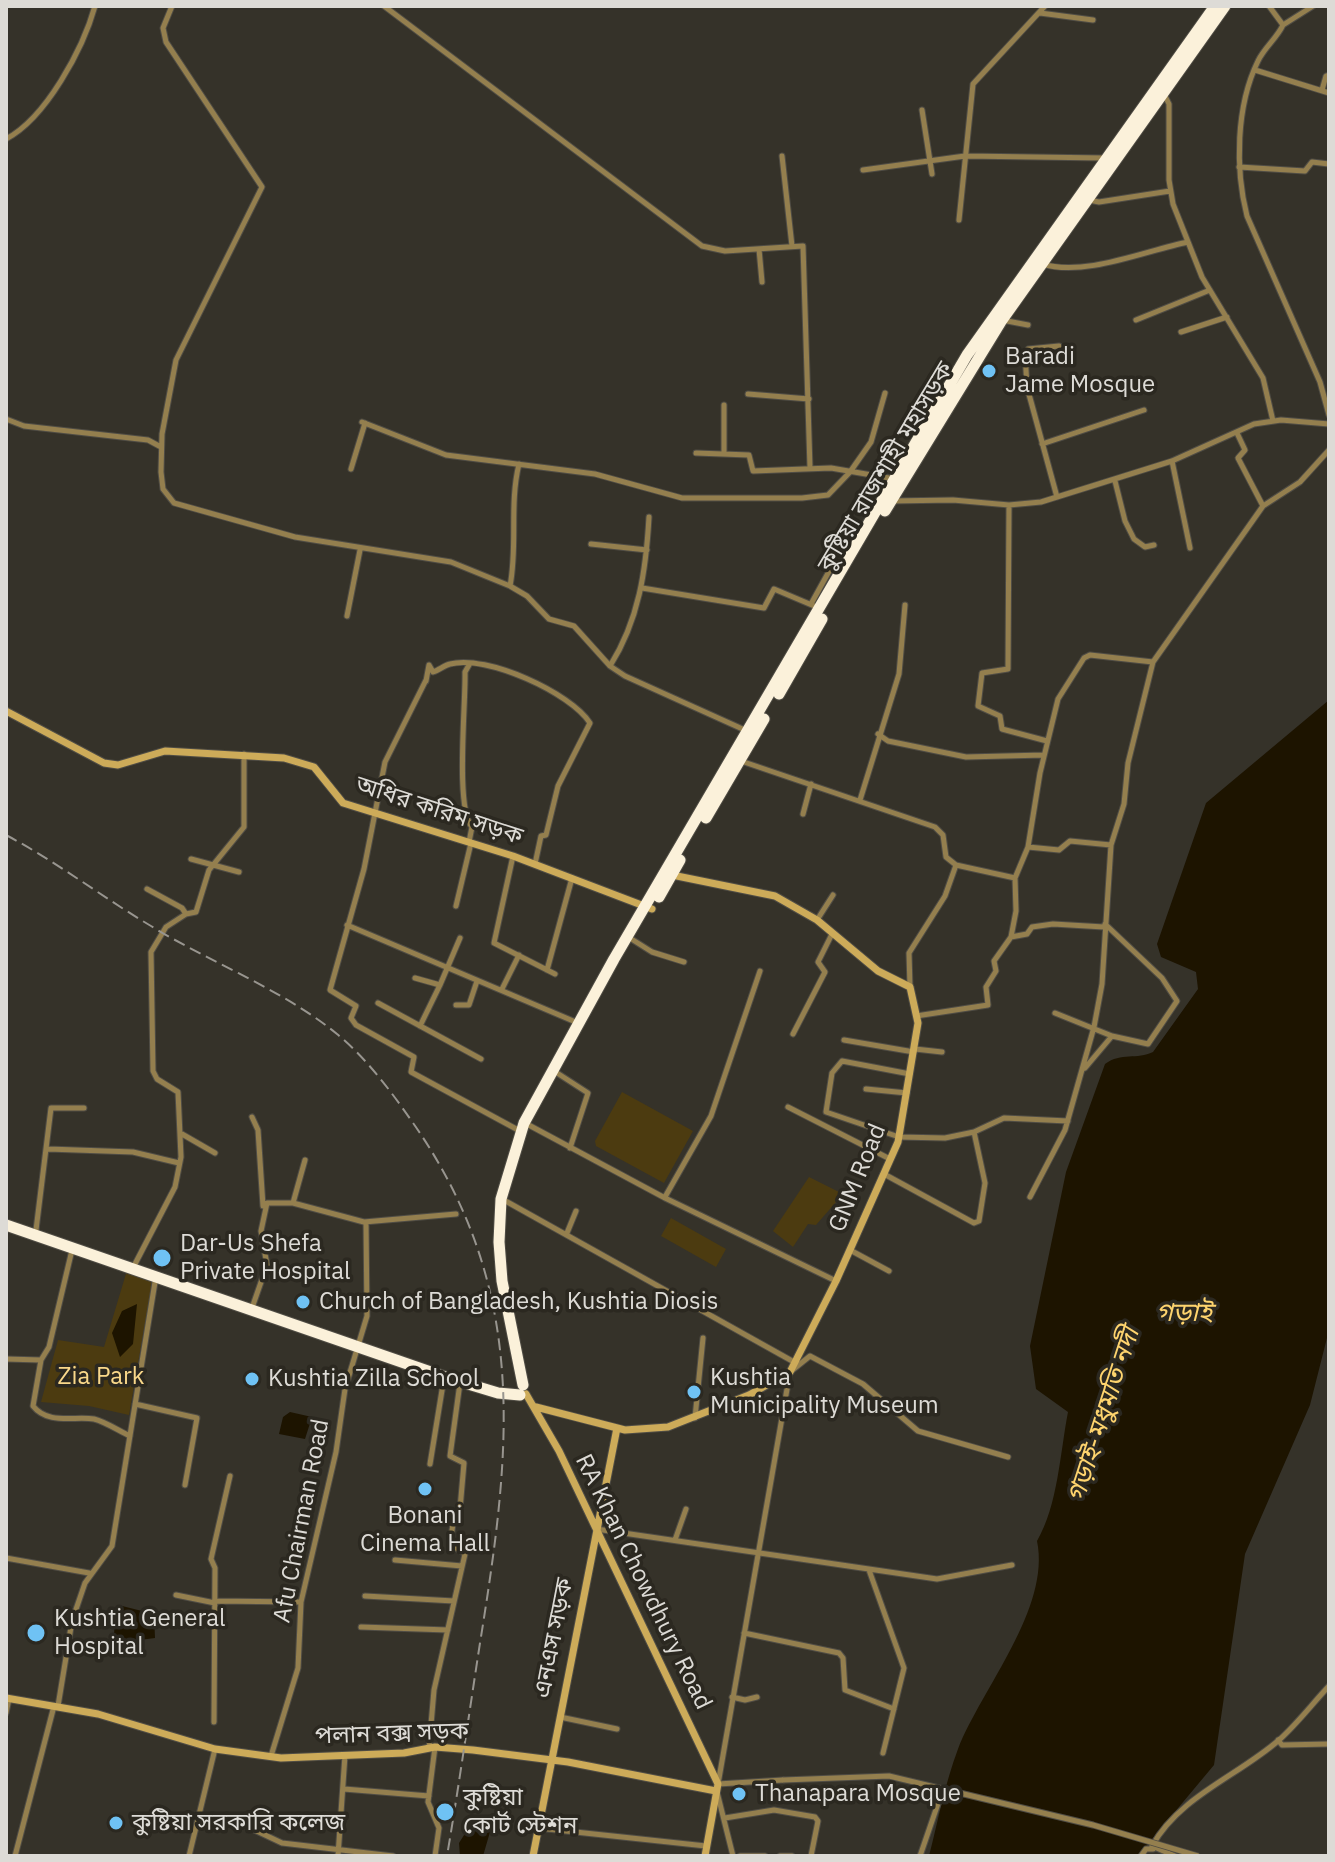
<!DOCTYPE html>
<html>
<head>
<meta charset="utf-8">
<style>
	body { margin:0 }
	#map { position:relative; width:1335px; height:1862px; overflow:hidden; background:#353229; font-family:"IBM Plex Sans",sans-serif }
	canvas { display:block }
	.frame { position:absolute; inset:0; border:8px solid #dddbd6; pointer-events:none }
</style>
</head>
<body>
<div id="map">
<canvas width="1335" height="1862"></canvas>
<div class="frame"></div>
</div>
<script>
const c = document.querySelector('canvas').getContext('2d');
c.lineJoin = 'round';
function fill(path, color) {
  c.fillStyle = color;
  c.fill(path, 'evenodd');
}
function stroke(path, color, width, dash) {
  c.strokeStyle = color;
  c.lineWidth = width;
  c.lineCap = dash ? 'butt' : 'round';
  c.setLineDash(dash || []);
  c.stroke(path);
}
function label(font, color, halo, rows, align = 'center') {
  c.font = font + ' "IBM Plex Sans","Noto Sans Bengali",sans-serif';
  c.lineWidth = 7;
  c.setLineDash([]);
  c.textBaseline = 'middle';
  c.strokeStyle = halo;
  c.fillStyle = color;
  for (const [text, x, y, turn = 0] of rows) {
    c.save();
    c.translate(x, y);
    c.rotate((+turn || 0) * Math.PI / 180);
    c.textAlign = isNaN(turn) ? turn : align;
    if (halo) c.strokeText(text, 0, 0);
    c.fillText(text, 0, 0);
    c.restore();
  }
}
const green = new Path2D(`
	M622,1092l71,39 -29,52 -68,-37 -1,-5z
	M809,1177l34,17 -27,31 -8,-1 -15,23 -20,-16z
	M671,1218l55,31 -10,18 -55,-31z
	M128,1267l25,10 -24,138 -40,-9 -48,-4 17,-62 46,7z`);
const water = new Path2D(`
	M1329,700v630l-19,75 -65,149 -31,211 -76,91h-209c9,-35 16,-73 29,-107 24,-61 93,-141 79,-208 21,-36 23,-88 31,-129l-32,-23 -6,-43 36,-174 39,-108c16,-12 32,-4 48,-12l45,-63 -2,-17 -35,-15 -4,-13 49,-141z
	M137,1304l-4,40 -13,13 -8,-24 10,-22z
	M290,1412l22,5 -7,22 -26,-5 4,-17z
	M122,1606l32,8 1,24 -23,3 -18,-5 1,-22z
	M471,1824l19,8 -7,24h-23l-1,-13z`);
const street = new Path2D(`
	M172,6l-9,22 3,14 96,145 -86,173 -14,74 -1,38 2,17 11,14 121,34 156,25 59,24 17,10 22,23 25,7 36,40 15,10 122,55
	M384,6l318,240 23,5 78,-5 7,222
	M1269,6l14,19c-6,13 -19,23 -25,36 -22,45 -23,108 -11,155l73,166 9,33
	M1040,13l53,7
	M1283,25l30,-19
	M1255,70l74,23
	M1322,90l4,-14 3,-1
	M1164,94l5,10v76l4,24 29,73 61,101 10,43
	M922,110l10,64
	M6,139c40,-21 77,-90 89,-133
	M782,156l10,90
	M1239,167l66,4 7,-9 17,2
	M863,170l102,-14 139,2
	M1089,200l10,2 71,-11
	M959,220l14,-136 72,-78
	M759,249l3,33
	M1042,264c43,13 102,-13 146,-22
	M1002,320l26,5
	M1136,320l74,-30
	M1181,332l46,-15
	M748,394l61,5
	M6,419l18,7 124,14 13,7
	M362,422l84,33 149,19 87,24h120l26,-3 22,-23 21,-30 14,-49
	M1237,433l8,17 -7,8 25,48
	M1042,444l102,-34
	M696,453l53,2 4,16 78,-3 64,11
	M724,453v-48
	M1172,461l18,87
	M351,469l14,-46
	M1115,481l10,40 9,18 11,8 9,-2
	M1057,497l-30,-110 -2,-34 3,-4 31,-3
	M891,501l62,-1 56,5 32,-3 131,-41 82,-37 27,-4 48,4
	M1009,505l-1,164 -26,4 -4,33 22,10 2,13 45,12
	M591,544l56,6
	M510,586c8,-41 -1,-81 9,-122
	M642,588l122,20 10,-19 45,19
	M811,604l21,-38
	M347,616l13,-66
	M469,665l-4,7c1,30 -10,137 7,155l-3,15
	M610,666c29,-46 36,-96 39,-149
	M426,680l-41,82 -21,107 -34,121 26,16 -5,12 5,7 58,32 -3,15 109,59
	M426,681l3,-16 4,7c6,-2 12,-7 17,-8 36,-10 121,29 140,59l-32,63 -12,49 -5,1 -6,28
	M878,734l10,7 78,16 78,-2
	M741,761l194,66 8,8 3,22 10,8 59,13
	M860,800l39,-126 6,-69
	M803,814l8,-30
	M1028,847l31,3 11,-9 41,4
	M513,856l-19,87 61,31
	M191,859l48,13
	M147,889l35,19 4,6 10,-2 13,-42 35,-43v-73
	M456,906l15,-63
	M817,920l16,-25
	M347,925l231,98
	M1011,937l16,-3 5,-7 21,-3 51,3
	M633,940l19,12 32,10
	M547,970l25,-92
	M415,978l25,7 20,-47
	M910,987l-1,-34 36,-57 11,-31
	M502,989l17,-34
	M378,1003l103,56
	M456,1005h13l8,-24
	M1055,1013l57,23
	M916,1016l72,-11 -2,-18 10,-16 -2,-10 17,-24 5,-26 -1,-33 13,-31 12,-74 18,-74 26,-41 6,-3 63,7
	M420,1026l20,-41
	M793,1034l32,-62 -7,-10 14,-28
	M844,1040l70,12
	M915,1049l27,3
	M1085,1068l27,-32 36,8 29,-43 -15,-23 -57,-54
	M554,1071l34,22 -18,55
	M910,1074l-68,-13 -10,12 -6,39 73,25 46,1 29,-6 30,-14 64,3
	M866,1089l41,4
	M788,1107l102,52
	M252,1117l6,13 5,76
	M525,1123l140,75 171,83
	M182,1134l33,19
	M48,1149l85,3 46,11
	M884,1174l90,49 5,-2 6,-38 -11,-51
	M665,1197l46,-81 49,-145
	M1030,1197l35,-67 29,-103 8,-43 9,-139 13,-41 4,-41 25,-101 110,-156 37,-24 29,-32
	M502,1199l292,163
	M293,1203l12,-43
	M36,1230l15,-122h33
	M567,1233l9,-22
	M72,1250l-23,97 -8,13 -8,46c15,19 41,10 61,13 12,3 25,12 36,17
	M850,1250l39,21
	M135,1264l40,-77 6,-30 -3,-65 -21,-13 -4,-8 -2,-119 15,-25 20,-13
	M253,1305l14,-40 -6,-34 6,-28h26l71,19 92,-8
	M6,1359l35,1
	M135,1404l62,14 -12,67
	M695,1418l8,-80
	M430,1464l14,-86
	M596,1529l341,50 75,-14
	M675,1540l11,-31
	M6,1558l83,15
	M395,1560l67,6
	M869,1570l35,98 -21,85
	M176,1595l39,8
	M365,1596l89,5
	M215,1601l86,1
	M361,1627l87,3
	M744,1633l95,20 4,5 2,32 49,19
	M732,1697l13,3 12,-3
	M58,1706l14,-85 13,-38 27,-37 44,-270
	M6,1713l3,-14
	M560,1717l57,12
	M214,1722l1,-154 -4,-9 19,-83
	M1278,1740l4,5 47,-1
	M429,1748l5,-58 31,-136 -15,-10 4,-27 6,-8 4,-46 -14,-7 10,-73
	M271,1756l27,-88 3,-66 35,-150 9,-63 22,-73 -1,-94
	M783,1780l-65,4 72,-412 20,-16 53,28 55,47 90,26
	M344,1789l85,7
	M717,1792l16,64
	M227,1817l55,26 111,13
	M725,1818l49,-8 41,7 3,4 -7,35
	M538,1828l168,18
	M15,1856l39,-150
	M189,1856l26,-107
	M338,1856l7,-101
	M435,1856l4,-28 -11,-26 7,-55
	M740,1856h25
	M780,1856h12
	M920,1856l22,-64
	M1141,1856l5,-7h7
	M1175,1856l-23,-10c28,-50 86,-70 127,-106 18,-16 33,-36 50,-54`);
const secondary = new Path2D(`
	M6,711l98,52 14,2 47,-14 119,7 30,9 29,36 170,53 139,53
	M526,1394l33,57 159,333 -13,72
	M536,1407l89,23 43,-3 81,-32 41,-23 46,-91 62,-139 20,-119 -8,-36 -32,-16 -61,-51 -42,-24 -103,-21
	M6,1698l92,16 117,35 66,9 123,-5 31,-6 38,3 95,12 148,29
	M533,1856l84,-428`);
const highway = new Path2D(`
	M885,511l117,-191 223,-314
	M779,694l43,-75
	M706,818l58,-99
	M659,897l21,-37
	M6,1225l439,152 53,16 22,2
	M523,1385l-21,-104 -3,-39 2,-43 23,-76 90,-164 353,-604 248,-349`);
const rail = new Path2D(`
	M6,835c51,27 96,62 145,91 60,37 131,63 186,108 29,24 53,56 74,86 120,170 100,330 69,523 -11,71 -21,142 -33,213`);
const streetBridge = new Path2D(`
	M783,1780l106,-4 204,49 105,31`);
const markers = [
	[989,371,8,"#6fc2f4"],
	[162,1258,10,"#6fc2f4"],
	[303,1302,8,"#6fc2f4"],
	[252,1379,8,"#6fc2f4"],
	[694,1392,8,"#6fc2f4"],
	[425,1489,8,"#6fc2f4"],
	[36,1633,10,"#6fc2f4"],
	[739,1794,8,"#6fc2f4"],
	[445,1812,10,"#6fc2f4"],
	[116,1823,8,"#6fc2f4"]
];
const poiNames = [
	["Baradi",1005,357],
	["Jame Mosque",1005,385],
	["Dar-Us Shefa",180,1244],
	["Private Hospital",180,1272],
	["Church of Bangladesh, Kushtia Diosis",319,1302],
	["Kushtia",710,1378],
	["Municipality Museum",710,1406],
	["Kushtia Zilla School",268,1379],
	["Bonani",425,1516,"center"],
	["Cinema Hall",425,1544,"center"],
	["Kushtia General",54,1619],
	["Hospital",54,1647],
	["Thanapara Mosque",755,1794],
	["কুষ্টিয়া",463,1798],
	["কোর্ট স্টেশন",463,1826],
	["কুষ্টিয়া সরকারি কলেজ",132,1823]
];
const streetNames = [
	["কুষ্টিয়া রাজশাহী মহাসড়ক",886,467,-59],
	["অধির করিম সড়ক",439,811,18],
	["GNM Road",858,1178,-68],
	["Afu Chairman Road",302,1521,-79],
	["RA Khan Chowdhury Road",643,1582,64],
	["এনএস সড়ক",554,1638,-79],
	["পলান বক্স সড়ক",392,1734,-2]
];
const parkNames = [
	["Zia Park",101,1377]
];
const waterNames = [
	["গড়াই",1184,1313],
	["গড়াই-মধুমতি নদী",1104,1415,-72]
];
fill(green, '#4c3b10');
fill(water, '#1d1400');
stroke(street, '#504d45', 7);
stroke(secondary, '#504d45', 9);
stroke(highway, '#504d45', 13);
stroke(street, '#947f4e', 5);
stroke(secondary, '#cdab59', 7);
stroke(highway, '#fbf1da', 11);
stroke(rail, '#98958f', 2, [12, 6]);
stroke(streetBridge, '#504d45', 7, []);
stroke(streetBridge, '#947f4e', 5);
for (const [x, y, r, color] of markers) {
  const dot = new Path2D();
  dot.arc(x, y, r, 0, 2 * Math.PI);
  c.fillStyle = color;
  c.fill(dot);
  stroke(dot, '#2b2820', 3);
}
label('24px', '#dddbd6', '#2b2820', poiNames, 'left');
label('24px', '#dddbd6', '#2b2820', streetNames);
label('24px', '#f9d88a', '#2b2820', parkNames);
label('italic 26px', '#fed46e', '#2b2820', waterNames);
</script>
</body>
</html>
